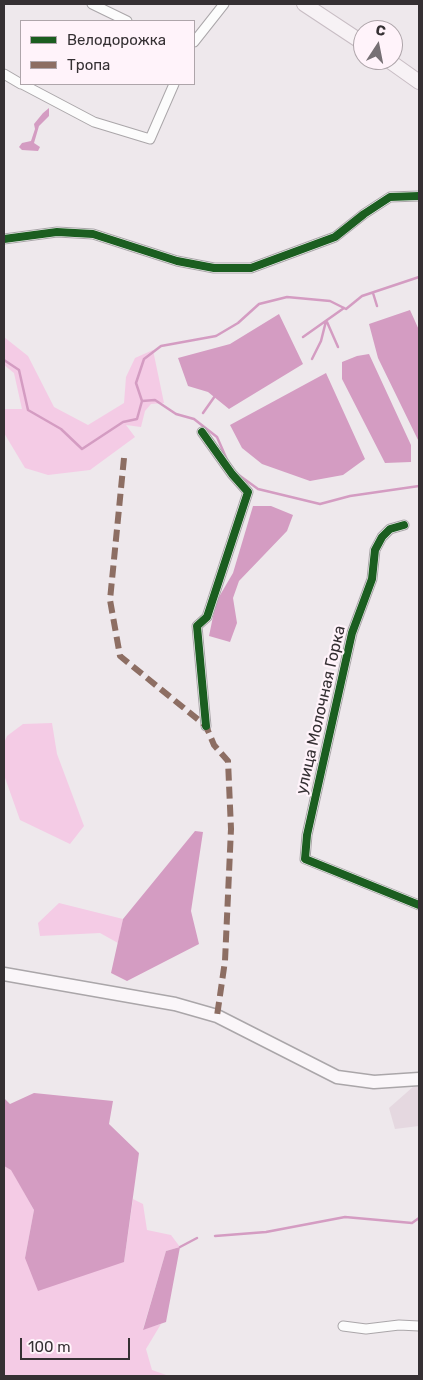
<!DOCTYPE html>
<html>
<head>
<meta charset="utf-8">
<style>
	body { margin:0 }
	#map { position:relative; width:423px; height:1380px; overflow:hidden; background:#eee8ec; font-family:Rubik,sans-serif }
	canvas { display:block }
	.frame { position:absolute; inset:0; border:5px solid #353033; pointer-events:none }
	.legend { position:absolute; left:20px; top:20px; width:175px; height:65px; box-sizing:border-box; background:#fff3fa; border:1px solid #aea5aa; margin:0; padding:6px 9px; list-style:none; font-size:15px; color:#353033 }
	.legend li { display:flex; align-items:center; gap:10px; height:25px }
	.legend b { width:25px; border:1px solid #aea5aa }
	.north { position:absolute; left:353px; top:20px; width:50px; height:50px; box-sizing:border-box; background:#fff3fa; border:1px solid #aea5aa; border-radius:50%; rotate:11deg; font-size:14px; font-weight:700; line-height:20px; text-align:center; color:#353033 }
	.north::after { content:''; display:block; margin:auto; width:18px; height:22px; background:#767074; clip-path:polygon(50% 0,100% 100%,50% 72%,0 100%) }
	.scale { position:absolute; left:20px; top:1338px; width:110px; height:22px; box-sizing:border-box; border:2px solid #353033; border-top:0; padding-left:6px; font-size:15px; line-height:18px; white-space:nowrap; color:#353033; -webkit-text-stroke:4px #fff3fa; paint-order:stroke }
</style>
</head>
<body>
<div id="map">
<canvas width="423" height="1380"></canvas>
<div class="frame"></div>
<ul class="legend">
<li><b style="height:6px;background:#1b5e20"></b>Велодорожка</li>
<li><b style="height:6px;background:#8d6e63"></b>Тропа</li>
</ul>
<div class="north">С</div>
<div class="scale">100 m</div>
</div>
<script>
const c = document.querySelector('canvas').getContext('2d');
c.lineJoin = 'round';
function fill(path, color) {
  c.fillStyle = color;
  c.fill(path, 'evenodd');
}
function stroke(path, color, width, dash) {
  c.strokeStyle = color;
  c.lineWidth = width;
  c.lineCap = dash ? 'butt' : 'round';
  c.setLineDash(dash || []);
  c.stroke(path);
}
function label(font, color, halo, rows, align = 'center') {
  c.font = font + ' Rubik,sans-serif';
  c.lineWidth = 4.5;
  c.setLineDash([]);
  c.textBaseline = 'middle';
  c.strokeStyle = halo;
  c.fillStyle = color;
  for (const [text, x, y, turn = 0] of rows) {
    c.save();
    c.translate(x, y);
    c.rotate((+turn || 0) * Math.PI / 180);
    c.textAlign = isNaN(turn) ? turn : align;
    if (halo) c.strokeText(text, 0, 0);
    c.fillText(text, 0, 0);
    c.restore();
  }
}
const built = new Path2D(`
	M419,1085v41l-24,3 -6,-21 25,-22z`);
const green = new Path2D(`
	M4,337l24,19 26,51 34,18 36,-22 2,-26 9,-19 18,-8 11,53 -13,1 -6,7 -4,16 -15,-2 9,12 -45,33 -42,5 -23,-7 -21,-35v-24h18l-8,-36 -10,-8z
	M52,723l5,31 27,72 -14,18 -50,-24 -16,-45v-32l3,-7 16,-12z
	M59,903l64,16 -5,24 -18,-10 -60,3 -2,-13z
	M4,1166l7,3 23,41 -9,48 99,4 9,-63 10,5 4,26 24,5 9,12 -14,4 -23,78 18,-5 -15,25 6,21 17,6h-165z`);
const water = new Path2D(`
	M49,108v8l-10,10 -5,17 6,4 -2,4 -16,-1 -3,-3 3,-4 9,-2 4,-12 -1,-5 9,-11z
	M410,310l9,20v112l-41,-84 -9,-34z
	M279,314l24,50 -74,45 -21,-17 -20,-6 -10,-28 52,-14z
	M369,354l42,91v17l-26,1 -43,-84v-17l15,-6z
	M326,373l39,86 -22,16 -33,6 -48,-17 -20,-16 -12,-23z
	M253,506h18l22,9 -6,16 -48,50 -6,17 4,25 -7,19 -21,-6 7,-34 17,-29z
	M195,831l8,1 -12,79 8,33 -72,37 -16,-8 12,-54z
	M34,1093l79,8 -4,23 30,29 -15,109 -86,29 -13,-33 9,-48 -23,-40 -7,-4v-68l6,6z
	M180,1247l-14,75 -23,8 23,-79z`);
const stream = new Path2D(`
	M373,293l4,13
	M327,322l11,25
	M303,337l41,-29
	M312,359l9,-18 5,-20
	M4,360l15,10 9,40 33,19 21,20 41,-27 14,-3 5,-18 -6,-18 8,-24 17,-13 55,-10 22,-13 21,-19 28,-7 43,4 16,8 16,-13 57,-19
	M142,401l13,-1 21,14 18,5 23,18 11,25
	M203,413l12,-17
	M236,473l22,16 62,15 30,-8 69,-10
	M215,1236l51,-4 79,-15 67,6 7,-5
	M180,1247l17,-9`);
const street = new Path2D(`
	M92,4l35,17
	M194,42l30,-38
	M4,74l17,10
	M22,84l72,38 56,17 24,-55
	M4,239l53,-7 36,2 84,27 37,7h37l84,-31 29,-23 26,-17 29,-1
	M202,432l30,42 16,18 -41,125 -10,9 9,100
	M404,525l-14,4 -8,8 -7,13 -3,29 -20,54 -45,202 -2,24 114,46
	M343,1326l23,3 33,-4 20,1`);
const secondary = new Path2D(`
	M4,974l171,30 42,12 120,61 37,5 45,-3`);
const primary = new Path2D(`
	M304,4l59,39
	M388,60l31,22`);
const quiet = new Path2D(`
	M124,458l-14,142 10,56 86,70 8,19 14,16 3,68 -6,132 -8,55`);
const cycleway = new Path2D(`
	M4,239l53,-7 36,2 84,27 37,7h37l84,-31 29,-23 26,-17 29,-1
	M202,432l30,42 16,18 -41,125 -10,9 9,100
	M404,525l-14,4 -8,8 -7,13 -3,29 -20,54 -45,202 -2,24 114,46`);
const streetNames = [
	["улица Молочная Горка",321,710,-77]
];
fill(built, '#e5d8e0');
fill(green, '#f4cbe5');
fill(water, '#d49cc2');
stroke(stream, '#d49cc2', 2.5);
stroke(street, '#aaa6a9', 11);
stroke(secondary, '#aaa6a9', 15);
stroke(primary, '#c8bdc4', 16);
stroke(street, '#fcfcfc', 9);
stroke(secondary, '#faf6f9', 12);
stroke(primary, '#f7f2f5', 14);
stroke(quiet, '#8d6e63', 6, [12, 6]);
stroke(cycleway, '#1b5e20', 8);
label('16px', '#353033', '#fff3fa', streetNames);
</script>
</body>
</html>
